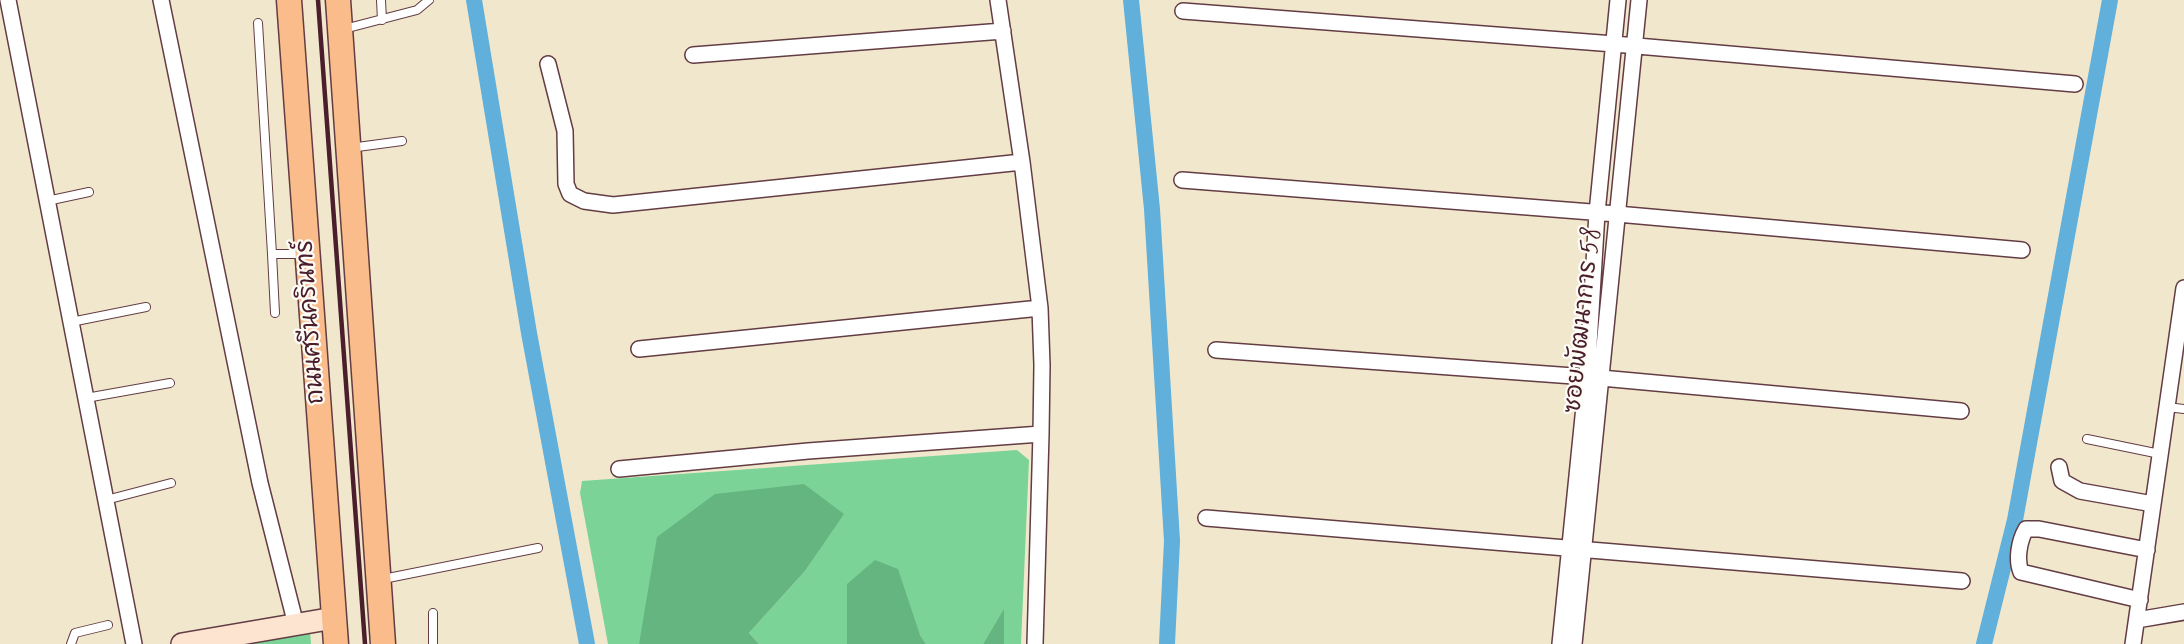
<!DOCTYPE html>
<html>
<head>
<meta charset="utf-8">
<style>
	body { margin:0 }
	canvas { display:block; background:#f1e7cd }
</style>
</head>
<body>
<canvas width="2184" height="644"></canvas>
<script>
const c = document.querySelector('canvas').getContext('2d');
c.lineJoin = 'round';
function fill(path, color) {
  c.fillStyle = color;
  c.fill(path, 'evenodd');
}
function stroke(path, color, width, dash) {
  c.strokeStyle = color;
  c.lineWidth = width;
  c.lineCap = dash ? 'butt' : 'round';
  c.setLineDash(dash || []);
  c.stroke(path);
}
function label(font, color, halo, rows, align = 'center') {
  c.font = font + ' Mynerve,"Playpen Sans Thai",sans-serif';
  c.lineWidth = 4.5;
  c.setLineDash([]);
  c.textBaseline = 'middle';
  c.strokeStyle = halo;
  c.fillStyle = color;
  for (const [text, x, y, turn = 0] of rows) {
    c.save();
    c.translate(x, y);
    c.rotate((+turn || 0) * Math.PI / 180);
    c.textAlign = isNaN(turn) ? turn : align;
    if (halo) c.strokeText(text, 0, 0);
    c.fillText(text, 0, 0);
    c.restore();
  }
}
const green = new Path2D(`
	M1017,450l12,10 -8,184h-17v-34l-21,34h-57l-6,-9 -73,-51v60h-88l-10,-11 56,-62 38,-57 -201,119 -3,11h-31l-28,-151 2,-12z
	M310,631l1,13h-72z`);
const forest = new Path2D(`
	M804,484l40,30 -39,57 -56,62 10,11h-120l18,-107 58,-43z
	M875,560l23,9 22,66 6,9h-79v-60z
	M1004,609v35h-21z`);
const canal = new Path2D(`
	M474,0l55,333 58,311
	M1131,0l21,209 20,332 -5,103
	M1984,644l31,-124 95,-520`);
const lane = new Path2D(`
	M381,0l1,20
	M258,23l14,231
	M344,29l73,-19 12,-10
	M350,148l52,-7
	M47,201l42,-9
	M275,313l-3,-59h34
	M71,322l75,-15
	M86,398l84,-15
	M2167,407l17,2
	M2087,439l73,15
	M106,500l65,-17
	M383,579l155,-31
	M71,644l4,-11 33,-8
	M433,644v-31`);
const street = new Path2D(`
	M8,0l126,644
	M161,0l99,483 36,142
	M998,0l24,162 18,146 2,57 -1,69 -6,210
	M1183,11l431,33 461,40
	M693,55l310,-24
	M548,64l17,67 1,53 4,10 14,7 29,4 409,-43
	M1182,180l435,34 405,36
	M639,349l401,-41
	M1216,350l385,28 360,33
	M2059,467l3,14 18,10 73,13
	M619,469l189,-18 233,-17
	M1206,518l756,63
	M2140,600l-119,-28c-5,-12 -2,-31 5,-43h13l108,21
	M2137,620l47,-8
	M1560,644l27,-267 10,-164 21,-213
	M1574,644l65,-644
	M2133,644l51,-356`);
const secondary = new Path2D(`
	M182,644l152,-26`);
const primary = new Path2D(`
	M289,0l47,644
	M338,0l45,644`);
const rail = new Path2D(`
	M318,0l47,644`);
const streetNames = [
	["ซอยพัฒนาการ 58",1584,320,-84],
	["ถนนศรีนครินทร์",312,322,-94]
];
fill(green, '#7cd398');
fill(forest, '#65b580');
stroke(canal, '#60b0db', 16);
stroke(lane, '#633d43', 10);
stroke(street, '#633d43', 18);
stroke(secondary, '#633d43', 24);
stroke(primary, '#633d43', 27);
stroke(lane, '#fff', 8);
stroke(street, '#fff', 15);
stroke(secondary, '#fde4d0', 21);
stroke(primary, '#f9bc8a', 24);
stroke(rail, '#4a1f2b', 4.5);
label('24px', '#4a1f2b', '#fdfcf7', streetNames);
</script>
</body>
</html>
